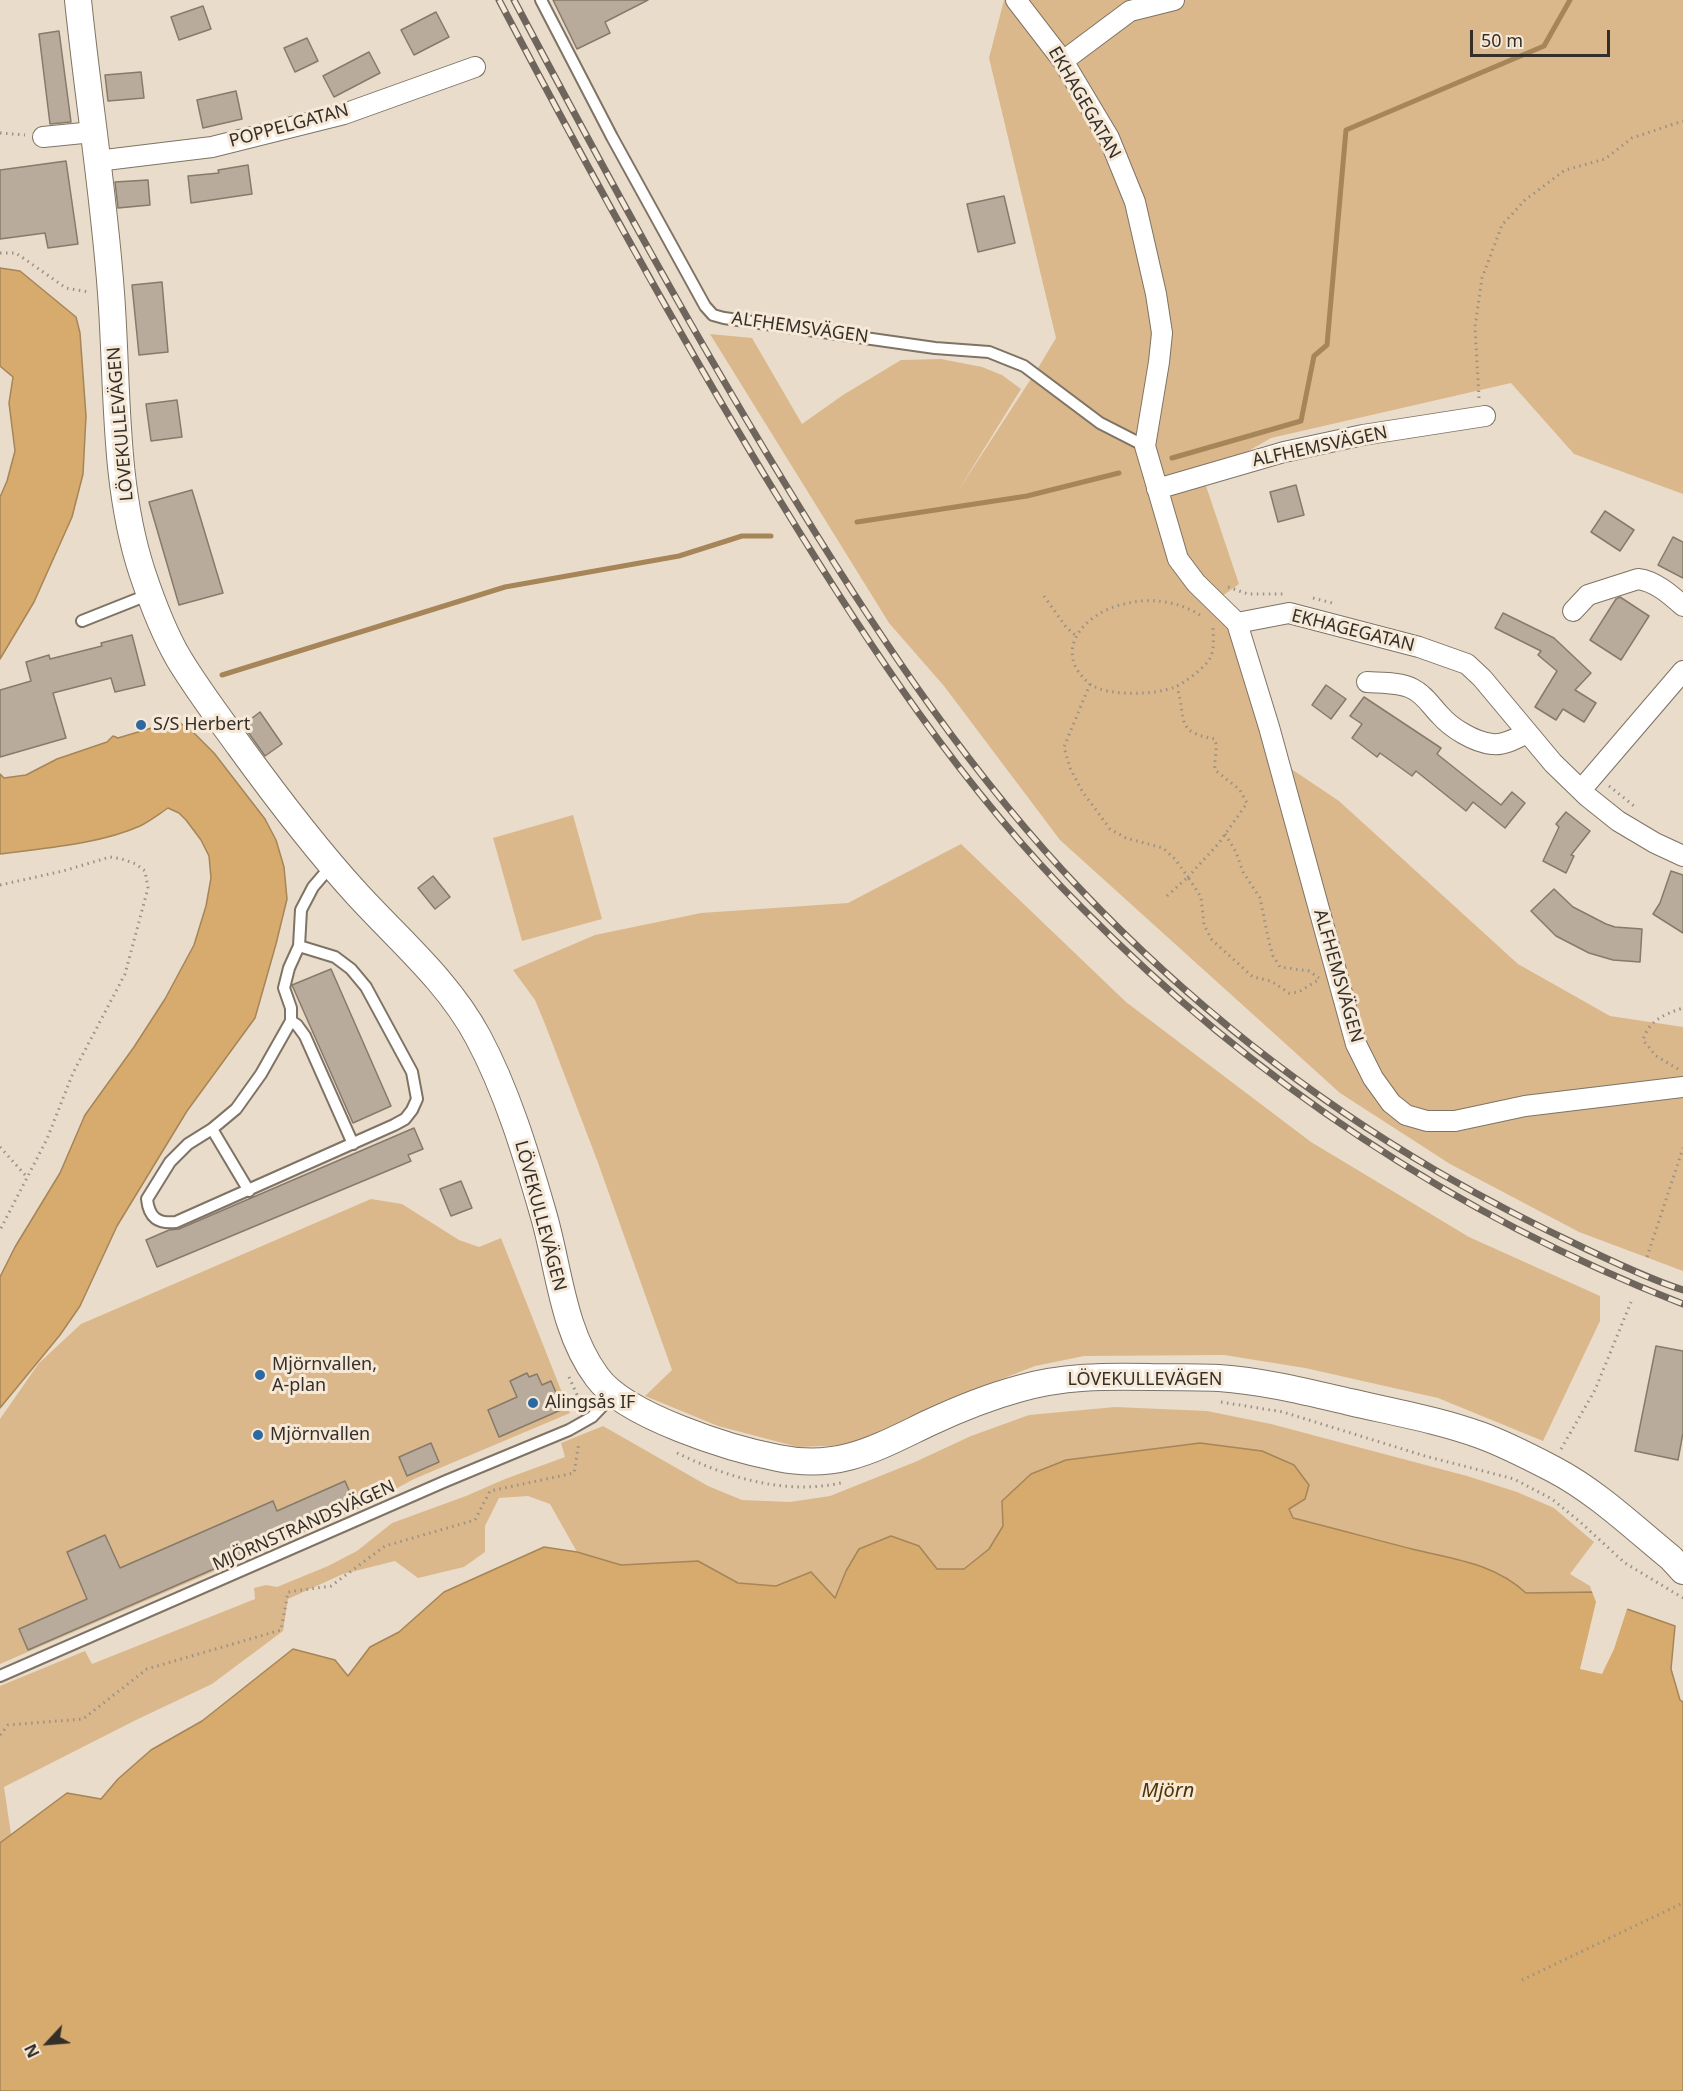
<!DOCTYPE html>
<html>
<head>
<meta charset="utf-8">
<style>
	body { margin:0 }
	#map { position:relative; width:1683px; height:2091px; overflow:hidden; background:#eadccb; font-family:"Noto Sans",sans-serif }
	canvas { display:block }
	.north { position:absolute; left:18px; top:2013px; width:60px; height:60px; -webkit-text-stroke:4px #f7e9d8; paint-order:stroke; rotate:244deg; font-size:16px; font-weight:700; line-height:24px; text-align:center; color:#342f28 }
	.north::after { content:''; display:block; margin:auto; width:21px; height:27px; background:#342f28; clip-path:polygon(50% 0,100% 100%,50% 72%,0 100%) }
	.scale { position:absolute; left:1470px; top:30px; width:140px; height:27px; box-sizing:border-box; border:3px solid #342f28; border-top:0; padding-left:8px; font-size:18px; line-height:21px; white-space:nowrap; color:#342f28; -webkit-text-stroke:4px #f7e9d8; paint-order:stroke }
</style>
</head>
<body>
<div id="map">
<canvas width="1683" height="2091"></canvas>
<div class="north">N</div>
<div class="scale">50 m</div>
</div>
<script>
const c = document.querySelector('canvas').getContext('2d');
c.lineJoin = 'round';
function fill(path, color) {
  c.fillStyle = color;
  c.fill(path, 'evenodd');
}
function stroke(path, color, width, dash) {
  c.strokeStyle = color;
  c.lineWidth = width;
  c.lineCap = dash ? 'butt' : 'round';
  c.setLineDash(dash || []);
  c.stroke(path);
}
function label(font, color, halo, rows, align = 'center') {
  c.font = font + ' "Noto Sans",sans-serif';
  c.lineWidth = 6;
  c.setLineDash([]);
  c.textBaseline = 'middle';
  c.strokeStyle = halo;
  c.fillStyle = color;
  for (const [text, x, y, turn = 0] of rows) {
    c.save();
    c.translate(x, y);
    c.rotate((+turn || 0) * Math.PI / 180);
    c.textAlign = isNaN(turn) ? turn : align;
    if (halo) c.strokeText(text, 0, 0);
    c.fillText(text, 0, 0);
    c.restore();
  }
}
const green = new Path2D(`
	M1004,0h679v494l-109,-40 -63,-71 -240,55 -68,39 36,107 -18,13 48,157 70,47 179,163 92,52 73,11v244l-104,-39 -129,-68 -110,-71 -280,-253 -116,-154 -55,-63 -179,-289 42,4 50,86 41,-29 58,-35 40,-1 41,8 20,8 19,14 -63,102 80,-123 18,-30 -67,-280z
	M573,815l29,104 -80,22 -29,-103z
	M961,844l165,158 185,140 158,95 131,59v25l-57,120 -105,-43 -133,-30 -81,-13 -140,1 -49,10 -82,32 -104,47 -51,2 -80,-21 -73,-30 27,-26 -75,-210 -52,-136 -10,-24 -22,-30 82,-35 106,-22 147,-10z
	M371,1199l31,5 57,36 20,7 22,-9 69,175 -156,66 -54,29 -360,156v-245l39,-56 42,-39z
	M1115,1407l92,4 64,13 196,52 50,16 37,16 40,34 -24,32 20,12 2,6 -66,1c-32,-30 -73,-34 -114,-44 -40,-11 -80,-21 -120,-31l-3,-9 -89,-66 -61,9 -137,49 1,25 -14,23 -25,20h-27l-18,-23 -73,25 -11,27 -24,-26 -35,14 -38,-3 -40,-22 -77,4 -44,-13 -27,-48 -22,-8 -29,2 -14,28v26l-21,15 -46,11 -23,-17 -52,13 -55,25 -5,32 -71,53 -76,36 -132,67 7,47 -11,9v-157l85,-35 7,13 163,-65 -1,-11 12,-3 11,2 51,-21 29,-15 35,-28 74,-27 39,-17 60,-22 -4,-14 42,-17 105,60 34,14 48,2 40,-6 85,-34 56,-26 58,-21z`);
const water = new Path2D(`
	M0,268l20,3 56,46 4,16 6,83 -3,58 -11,43 -38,85 -34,57v-162l7,-16 8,-30 -6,-48 4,-26 -13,-11z
	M175,721l14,7 25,25 51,66 11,21 8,27 3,32 -11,45 -21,74 -68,93 -70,115 -37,80 -20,29 -60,73v-131l15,-30 45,-74 25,-58 49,-68 31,-48 29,-54 12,-39 5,-28 -2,-22 -8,-16 -15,-20 -7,-7 -11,-5c-9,6 -18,13 -28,18 -40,18 -96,22 -140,28v-80l4,4 22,-3 31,-16 50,-17 6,-6 5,2z
	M1200,1443l62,8 32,14 15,20 -4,14 -16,10 4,9c40,10 80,21 119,31 41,10 82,14 114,44l70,-1 31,17 48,17 -4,43 9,31 3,2v389h-1683v-248l67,-50 34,6 17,-20 33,-29 51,-29 91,-72 42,11 13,16 22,-29 29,-15 45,-40 100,-45 33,5 44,13 77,-4 40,22 38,3 35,-14 24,26 11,-27 13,-22 32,-13 28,10 18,23h27l25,-20 14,-23 -1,-25 29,-27 35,-14z`);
const pier = new Path2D(`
	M1591,1589h6l33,17 -3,3 -13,40 -12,25 -22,-5 16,-67z`);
const stream = new Path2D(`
	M1172,458l129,-37 13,-65 13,-11 19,-215 198,-84 26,-46
	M857,522l170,-26 92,-23
	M222,675l283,-88 174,-31 63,-20h29`);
const building = new Path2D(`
	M553,0h95l-43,22 5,11 -33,16z
	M203,6l8,23 -32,11 -8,-23z
	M436,12l13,25 -35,18 -13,-25z
	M59,31l12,91 -21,2 -11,-90z
	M307,38l11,23 -23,11 -11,-24z
	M369,52l11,21 -46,24 -11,-21z
	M141,72l3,26 -36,3 -3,-26z
	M236,91l6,28 -39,9 -6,-28z
	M66,161l12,83 -30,4 -3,-15 -45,6v-69z
	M248,165l4,29 -61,9 -3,-27 31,-3 -1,-3z
	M148,180l2,25 -32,3 -3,-26z
	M1004,196l11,47 -37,9 -11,-48z
	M162,282l6,70 -29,3 -7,-70z
	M177,400l5,37 -31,4 -5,-37z
	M1296,485l8,30 -26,7 -8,-30z
	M192,490l31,103 -44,12 -30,-103z
	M1605,511l29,19 -14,21 -29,-19z
	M1673,537l10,5v36l-25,-13z
	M1620,597l29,19 -28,44 -31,-20 26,-41z
	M1503,613l51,25 37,35 -16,17 21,13 -12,19 -21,-13 -7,11 -21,-13 22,-36 -19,-16 3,-4 -46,-23z
	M132,635l13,50 -30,7 -4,-14 -58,15 13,45 -66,19v-67l31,-9 -5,-19 23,-7 1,4 52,-13 -1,-3z
	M1326,685l20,14 -15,20 -19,-14z
	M1364,697l77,51 -4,6 64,51 11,-13 13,11 -20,25 -32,-26 -7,9 -50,-40 -4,5 -32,-23 -3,4 -25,-19 10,-14 -12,-8z
	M260,712l22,32 -17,12 -22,-31z
	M1566,812l24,19 -19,24 3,1 -8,17 -23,-12 16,-34 -3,-3z
	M1671,871l12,4v58l-30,-19 7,-11z
	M433,876l17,21 -15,12 -17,-21z
	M1554,889l19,18 33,17 9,3 27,2 -2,33 -27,-2 -24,-7 -33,-17 -25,-25z
	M331,969l60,137 -38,17 -61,-138z
	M414,1128l9,21 -15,6 3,6 -254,106 -11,-27 23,-10 10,-1z
	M461,1181l11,27 -21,8 -11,-27z
	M1656,1346l27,5v82l-5,27 -43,-9z
	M527,1373l2,4 8,-3 5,11 9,-4 12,28 -64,28 -11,-27 29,-13 -7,-16z
	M431,1443l8,19 -32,14 -8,-19z
	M345,1481l11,26 -328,143 -9,-21 68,-30 -20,-47 38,-17 15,33 153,-67 4,10z`);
const path = new Path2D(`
	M0,133l25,2
	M0,253h16l50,35 23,4
	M1479,398l-4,-71 7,-49 20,-53 23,-25 40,-30 40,-11 27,-21 51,-17
	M1228,587l20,7h35
	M1044,596l22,31 9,8
	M1313,598l23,6
	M1200,615c-24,-15 -53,-18 -80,-10 -37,10 -69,47 -30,79 18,13 65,11 85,3 8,-3 32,-21 35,-29 5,-9 3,-22 3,-32
	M1090,684l-26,63 6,21 12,23 28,38 16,9 37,10 12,11 13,18 31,-34 28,-40 -7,-13 -25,-20c-1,-11 3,-20 0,-31 -41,-7 -28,-19 -38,-52
	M1609,786l25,20
	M1225,834l11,18 7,20 17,26 9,44 4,14 7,11 29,4 10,7
	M0,885l63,-14 47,-14 12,2 14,5 9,7 3,17 -23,86 -52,99 -26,66 -47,91
	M1167,896l21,-19 13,20 3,28 8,15 41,37 18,4 18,12 10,-1 19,-12
	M1678,1069l-22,-13 -13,-16c6,-20 22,-26 40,-32
	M0,1147l27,30
	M1647,1257l36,-109
	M569,1377l9,20 9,6
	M1221,1402l62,10 142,44 89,23 38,20 27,22 46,42 58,35
	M1561,1449l34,-59 36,-88
	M677,1453c52,25 107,42 164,30
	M0,1735l8,-10 75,-6 64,-50 134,-39 7,-38 43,-6 54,-40 90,-26 15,-29 84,-18 5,-31
	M1522,1980l161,-77`);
const service = new Path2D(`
	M541,0l71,137 93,169 8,9 11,3 211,30 54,4 35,14 76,57 45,23
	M82,621l68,-27
	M299,946l36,11 16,12 15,18 46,85 5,27 -5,11 -7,9 -11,6 -218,97c-18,2 -27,-4 -29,-23l23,-37 18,-18 24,-15 24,-20 25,-35 30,-53v-13l-7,-20 5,-20 10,-22 2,-36 12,-23 18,-21
	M291,1021l6,4 8,11 48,108
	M212,1129l37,62
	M0,1676l446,-195 123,-51 23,-13 21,-22`);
const minor = new Path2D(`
	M1016,0l47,61 46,77 26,64 21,92 6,39 -3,29 -14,84 33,113 18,24 41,40 52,-10 130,34 48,17 15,14 71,85 35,34 30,24 37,22 28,13
	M1063,61l67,-50 44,-11
	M43,137l50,-5
	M97,161l115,-14 132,-33 131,-47
	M1157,489l127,-37 79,-17 122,-19
	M1573,611l15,-16 50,-16c17,2 33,16 45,27
	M1237,623l32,104 87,317 17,34 18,25 15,12 21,6h28l70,-15 158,-19
	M1367,682c15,1 34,0 46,7 12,6 18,17 27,26 11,13 34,27 52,29 11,2 25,-6 35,-11
	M1581,790l102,-119`);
const tertiary = new Path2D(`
	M78,0c10,98 26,195 33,293 7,93 2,190 31,279 10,30 21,60 37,87 18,30 40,59 61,88 37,51 74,100 117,147 42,46 91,87 121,143 29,54 48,117 65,176 16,54 19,117 54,164 28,39 134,72 181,81 62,13 100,-11 153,-36 28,-13 58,-25 87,-33 44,-13 88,-13 133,-12 23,0 45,0 68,1 44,3 88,14 131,24 43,10 89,18 130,33 25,9 50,22 73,34 44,23 80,58 118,89l12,13`);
const rail = new Path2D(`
	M499,0c89,169 180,336 280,499 88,144 182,288 302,408 171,173 375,309 602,397
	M514,0c91,172 184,343 286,508 83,135 172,268 282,383 105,110 227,206 358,282 47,27 95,52 144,75 32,15 65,31 99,42`);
const markers = [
	[141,725,6,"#2c69a0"],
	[260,1375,6,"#2c69a0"],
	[533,1403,6,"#2c69a0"],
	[258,1435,6,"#2c69a0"]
];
const streetNames = [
	["EKHAGEGATAN",1084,103,60],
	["POPPELGATAN",289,126,-15],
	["ALFHEMSVÄGEN",800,328,8],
	["LÖVEKULLEVÄGEN",121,424,-95],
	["ALFHEMSVÄGEN",1320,447,-12],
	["EKHAGEGATAN",1353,631,14],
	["ALFHEMSVÄGEN",1338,976,74],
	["LÖVEKULLEVÄGEN",540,1216,75],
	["LÖVEKULLEVÄGEN",1145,1380],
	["MJÖRNSTRANDSVÄGEN",304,1526,-24]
];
const poiNames = [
	["S/S Herbert",153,725],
	["Mjörnvallen,",272,1365],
	["A-plan",272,1386],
	["Alingsås IF",545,1403],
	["Mjörnvallen",270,1435]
];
const waterNames = [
	["Mjörn",1168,1791]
];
fill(green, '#dab88b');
fill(water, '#d7aa6d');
stroke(water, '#a68558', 1.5);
fill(pier, '#eadccb');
stroke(stream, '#a68558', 5);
fill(building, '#b8ab9b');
stroke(building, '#867a6a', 1.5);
stroke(service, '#7f7364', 14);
stroke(minor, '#7f7364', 22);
stroke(tertiary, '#7f7364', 28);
stroke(path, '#9b9185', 3, [1.5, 4.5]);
stroke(service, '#fff', 10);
stroke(minor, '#fff', 20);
stroke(tertiary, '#fff', 26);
stroke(rail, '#6e665c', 7);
stroke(rail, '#f7e9d8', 4.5, [14]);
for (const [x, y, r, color] of markers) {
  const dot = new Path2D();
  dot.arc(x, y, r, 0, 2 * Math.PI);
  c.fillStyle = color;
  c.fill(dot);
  stroke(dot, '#f7e9d8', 2);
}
label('18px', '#342f28', '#f7e9d8', streetNames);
label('18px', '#342f28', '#f7e9d8', poiNames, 'left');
label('italic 20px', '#503300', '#f7e9d8', waterNames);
</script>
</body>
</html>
